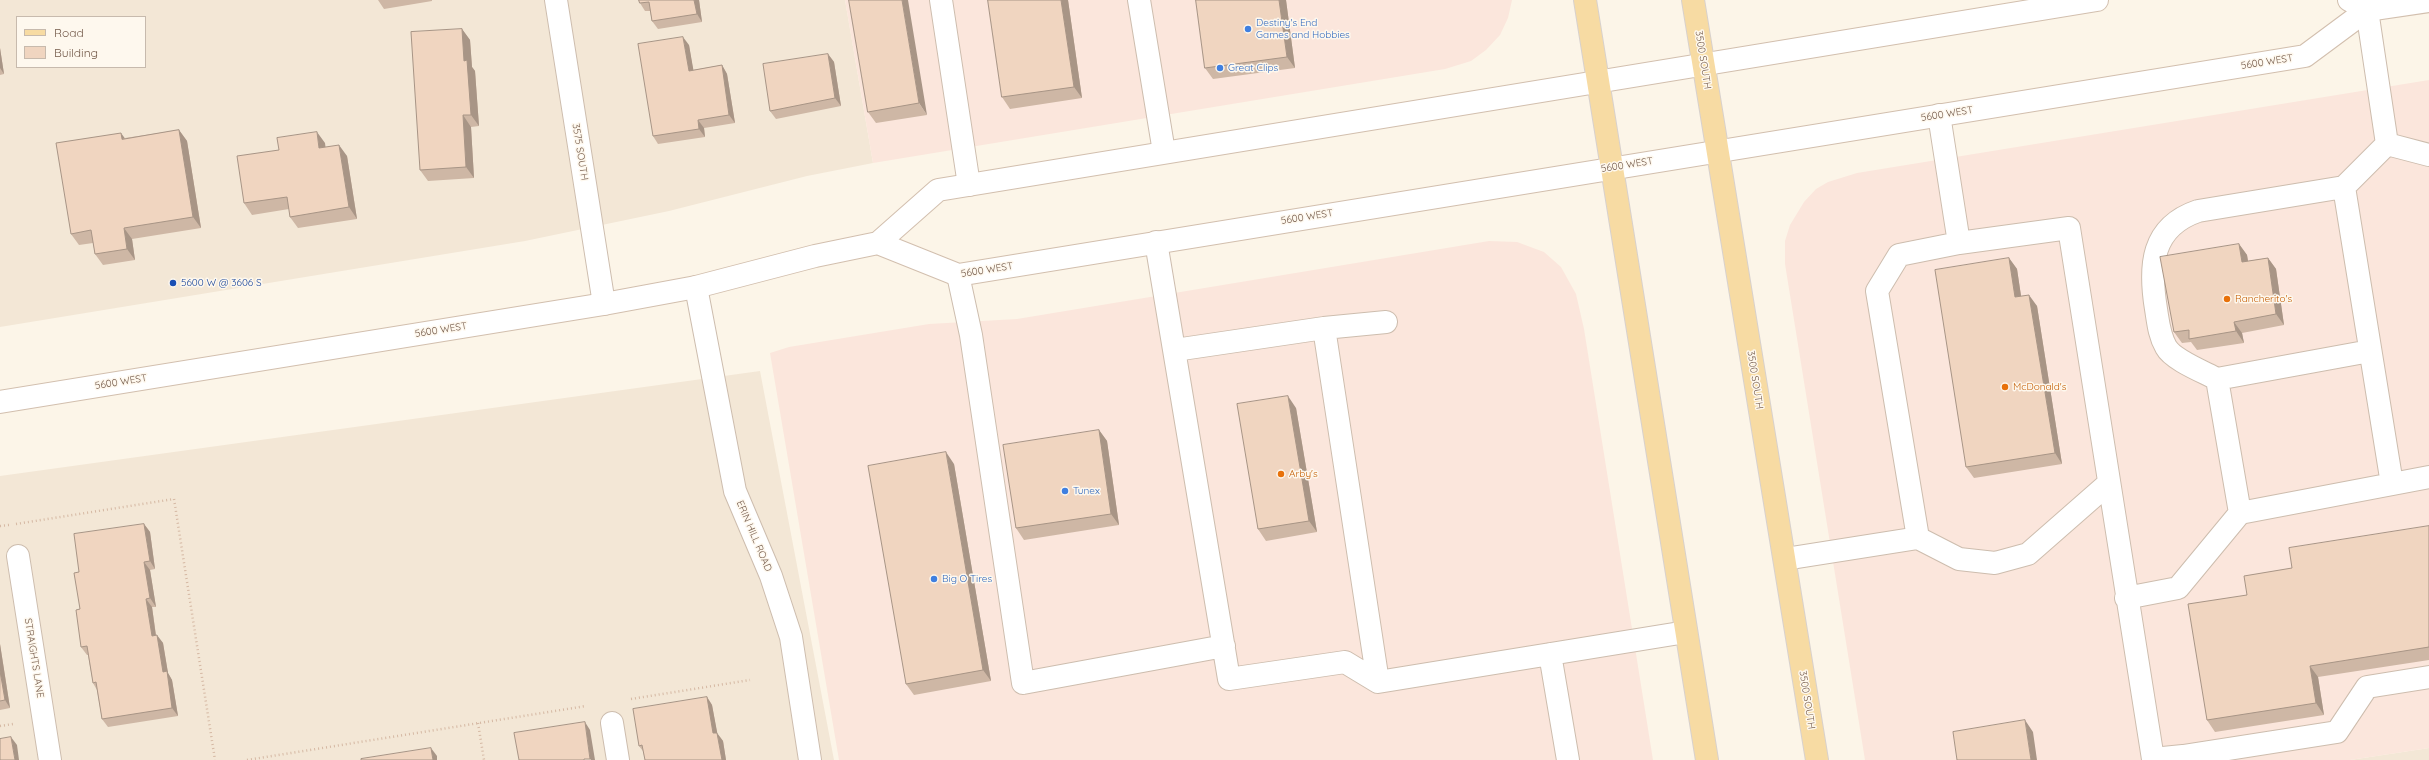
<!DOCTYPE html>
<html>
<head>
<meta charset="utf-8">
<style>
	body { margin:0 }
	#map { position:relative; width:2429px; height:760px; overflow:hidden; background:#fcf5e8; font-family:Quicksand,sans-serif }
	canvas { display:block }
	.legend { position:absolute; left:16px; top:16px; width:130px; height:52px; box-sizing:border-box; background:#fef8ee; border:1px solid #c7baad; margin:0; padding:5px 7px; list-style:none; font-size:12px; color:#755c4c }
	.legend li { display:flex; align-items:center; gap:8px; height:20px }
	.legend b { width:20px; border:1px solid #c7baad }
</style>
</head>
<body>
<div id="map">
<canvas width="2429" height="760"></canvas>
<ul class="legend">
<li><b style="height:5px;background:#f7dba3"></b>Road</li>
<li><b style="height:11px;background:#f0d5c0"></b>Building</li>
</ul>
</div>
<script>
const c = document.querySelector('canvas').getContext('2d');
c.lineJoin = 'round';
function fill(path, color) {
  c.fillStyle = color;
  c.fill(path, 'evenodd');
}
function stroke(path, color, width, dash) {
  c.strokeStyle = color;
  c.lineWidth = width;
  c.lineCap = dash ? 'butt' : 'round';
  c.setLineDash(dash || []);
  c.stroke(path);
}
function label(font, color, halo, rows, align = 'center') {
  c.font = font + ' Quicksand,sans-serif';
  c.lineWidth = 3;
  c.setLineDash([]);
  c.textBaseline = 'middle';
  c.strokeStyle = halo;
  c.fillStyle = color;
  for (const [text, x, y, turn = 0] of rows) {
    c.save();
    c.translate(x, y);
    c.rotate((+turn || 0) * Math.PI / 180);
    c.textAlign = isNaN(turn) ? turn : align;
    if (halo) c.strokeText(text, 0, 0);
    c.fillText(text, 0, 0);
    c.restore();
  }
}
const residential = new Path2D(`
	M0,0h845l28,163 -66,13 -138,35 -144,30 -525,86zM17,17h128v50h-128z
	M760,371l74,389h-834v-284z
	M2429,748v12h-79z`);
const commercial = new Path2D(`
	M845,0h667l-4,18 -8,17 -14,15 -15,11 -26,8 -572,94z
	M2429,80v668l-79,12h-485l-80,-496v-23l5,-16 14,-23 12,-13 12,-7 29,-9z
	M1489,241l28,1 27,10 17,15 15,27 8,35 69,431h-814l-69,-407 19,-6 140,-23 88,-5z`);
const path = new Path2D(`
	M16,524l158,-25 41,261
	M0,526l9,-1
	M631,699l119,-19
	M478,723l6,37
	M0,726l13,-2
	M247,760l339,-54`);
const service = new Path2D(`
	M941,0l28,185
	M1139,0l25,152
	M2367,10l20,134 42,11
	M1939,115l20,128 110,-15 84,531 30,-3 1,4
	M2387,144l-43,43 48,297
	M1156,242l73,437 116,-17 33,20 308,-50
	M958,275l13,60 52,348 201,-37
	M1324,328l54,354
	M1175,350l149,-22 62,-6
	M2217,379c-13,-7 -44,-19 -51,-32 -7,-12 -8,-26 -10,-38 -7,-43 -5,-82 42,-98l146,-24
	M2240,513l-23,-134 153,-28
	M1918,538l-41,-247 22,-36 60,-12
	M1785,559l133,-21 41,21 36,4 33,-9 81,-71
	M2126,598l52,-10 62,-75 189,-36
	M1550,654l18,106
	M612,723l6,37
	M2183,756l154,-24 30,-45 62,-10`);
const minor = new Path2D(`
	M556,0l48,304
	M696,287l39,204 36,85 20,61 19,123
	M18,556l32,204`);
const secondary = new Path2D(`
	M2349,0l18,10
	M878,243l80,32 1347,-219 62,-46 62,-9
	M0,402l604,-98 92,-17 119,-31 63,-13 60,-53 1159,-190`);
const primary = new Path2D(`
	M1585,0l122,760
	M1693,0l124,760`);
const wall = new Path2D(`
	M378,0h54v1l-48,8z
	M639,0h60l3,22 -44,7 -6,-8 -2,-10h-5l-5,-8z
	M849,0l78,115 -51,8 -8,-11z
	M988,0h80l14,98 -72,11 -8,-12z
	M1196,0h90l9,68 -82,11 -8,-11z
	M462,29l8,11 2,27 3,4 4,55 -8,1 3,51 -46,3 -8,-11z
	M689,45l4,25 29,-5 5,9 8,49 -31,5 1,9 -47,7 -5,-8z
	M0,48l4,26 -4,1z
	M828,54l6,8 7,44 -65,13 -6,-8z
	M179,130l8,11 14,87 -69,11 3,21 -32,5 -8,-11 -2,-11 -14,2 -8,-11 54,-96z
	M325,143v4l22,9 10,63 -59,9 -8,-11 -1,-8 -37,6 -8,-12z
	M2239,244l8,11 1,6 20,-3 8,11 8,56 -42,8 2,10 -47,7 -6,-8 -9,1 -8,-11z
	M2009,258l8,11 4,27 16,10 25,158 -88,14 -8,-11z
	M1296,408l21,124 -51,9 -8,-12z
	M1099,430l8,11 12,84 -95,15 -8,-12z
	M954,464l37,217 -77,14 -8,-11z
	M144,524l6,8 5,37 -5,1 6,37h-4l4,28 7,8 5,30 4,7 6,36 -70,11 -6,-8 -5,-29 -4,-7 -5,-28h-1l-6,-8 -1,-38 -1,-37z
	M2429,526v134l-111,17 6,38 -109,17 -8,-12 85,-152z
	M0,644l10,64 -10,2z
	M707,697l5,8 5,28 6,8 3,19h-81l-2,-9 -4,-5z`);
const shadedWall = new Path2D(`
	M694,0h5l3,22 -5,-8z
	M902,0h6l19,115 -8,-12z
	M1061,0h7l14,98 -8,-11z
	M1279,0h7l9,68 -8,-11z
	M462,29l8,11 2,27 3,4 4,55 -8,-11 -7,-54z
	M683,37l6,8 6,34 -6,-8z
	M0,48l4,26 -4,-6z
	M828,54l6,8 7,44 -6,-8z
	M722,65l5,9 8,49 -6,-8z
	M463,115l8,12 3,51 -8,-11z
	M698,120l6,8 1,9 -6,-8z
	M179,130l8,11 14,87 -8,-11z
	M317,132l8,11 2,16 -8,-11z
	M121,133l8,11 -7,-5z
	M339,145l8,11 10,63 -8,-12z
	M124,228l8,11 3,21 -8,-11z
	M2239,244l8,11 3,19 -8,-12z
	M2009,258l8,11 6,40 -8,-12z
	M2268,258l8,11 8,56 -8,-11z
	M2029,295l8,11 25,158 -7,-11z
	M2234,322l8,11 2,10 -8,-12z
	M1288,396l8,12 21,124 -8,-11z
	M1099,430l8,11 12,84 -8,-11z
	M946,452l8,12 37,217 -8,-11z
	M144,524l6,8 5,37 -5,-8z
	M144,562l6,8 6,37 -6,-9z
	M146,599l6,8 5,37 -5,-8z
	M157,635l6,8 5,30 4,7 6,36 -6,-8 -9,-36z
	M0,644l10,64 -5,-8 -5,-29z
	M2310,666l8,11 6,38 -8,-12z
	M707,697l5,8 7,37 -6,-9z
	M2025,720l8,12 4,28h-6z
	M585,722l5,8 5,30h-4l-1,-1z
	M717,733l6,8 3,19h-4z
	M11,737l6,8 2,15h-4z
	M431,748l6,8v4h-4z`);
const building = new Path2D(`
	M639,0h55l3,14 -45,7 -3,-19 -9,1z
	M849,0h53l17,103 -51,9z
	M988,0h73l13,87 -72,10z
	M1196,0h83l8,57 -82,11z
	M462,29l2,32 3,-1 4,55h-8l3,52 -46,3 -9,-138z
	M683,37l6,34 33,-6 7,50 -31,5 1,9 -46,7 -15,-92z
	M828,54l7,44 -65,13 -7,-47z
	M179,130l14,87 -69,11 3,21 -32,5 -4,-24 -20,4 -15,-91 65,-10 1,6z
	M317,132l2,16 20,-3 10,62 -59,10 -3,-20 -43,6 -7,-47 42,-6 -2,-12z
	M2239,244l3,18 26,-4 8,56 -42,8 2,9 -47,8v-9l-15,2 -14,-75z
	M2009,258l6,39 14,-2 26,158 -89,14 -31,-197z
	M1288,396l21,125 -51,8 -21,-125z
	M1099,430l12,84 -95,14 -13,-83z
	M946,452l37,218 -77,14 -38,-218z
	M144,524l6,37 -6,1 6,36 -4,1 6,37 5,-1 6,37 4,-1 5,37 -70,11 -6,-37 -3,1 -6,-37 -6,1 -5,-37 4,-1 -6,-36 5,-1 -5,-38z
	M2429,526v121l-119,19 6,37 -109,17 -19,-116 59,-9 -3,-19 48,-8 -3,-20z
	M0,671l5,29 -5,1z
	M707,697l6,36h4l5,27h-77l-3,-15 -3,1 -6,-37z
	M2025,720l6,40h-74l-4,-28z
	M585,722l5,37h-6v1h-65l-5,-27z
	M11,737l4,23h-15v-21z
	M431,748l2,12h-72v-1z`);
const markers = [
	[1248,29,4,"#3f7fe0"],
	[1220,68,4,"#3f7fe0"],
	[173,283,4,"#1a4fb4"],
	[2227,299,4,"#e8710a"],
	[2005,387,4,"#e8710a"],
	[1281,474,4,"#e8710a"],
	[1065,491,4,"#3f7fe0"],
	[934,579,4,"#3f7fe0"]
];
const shopNames = [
	["Destiny's End",1256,23],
	["Games and Hobbies",1256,35],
	["Great Clips",1228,68],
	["Tunex",1073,491],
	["Big O Tires",942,579]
];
const streetNames = [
	["3500 SOUTH",1703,60,81],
	["5600 WEST",2267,62,-9],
	["5600 WEST",1947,114,-9],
	["3575 SOUTH",580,152,81],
	["5600 WEST",1627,165,-9],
	["5600 WEST",1307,217,-9],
	["5600 WEST",987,270,-9],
	["5600 WEST",441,330,-9],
	["3500 SOUTH",1755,380,81],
	["5600 WEST",121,382,-9],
	["ERIN HILL ROAD",754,536,67],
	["STRAIGHTS LANE",34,658,81],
	["3500 SOUTH",1807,700,81]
];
const transitNames = [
	["5600 W @ 3606 S",181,283]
];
const foodNames = [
	["Rancherito's",2235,299],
	["McDonald's",2013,387],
	["Arby's",1289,474]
];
fill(residential, '#f3e7d6');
fill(commercial, '#fbe6dc');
stroke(service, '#cdbdae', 24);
stroke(minor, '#cdbdae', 24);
stroke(secondary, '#d2bfae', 24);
stroke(primary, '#d8d1cd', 24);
stroke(path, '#d5b8a3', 2.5, [1, 3]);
stroke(service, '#fff', 22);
stroke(minor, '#fff', 22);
stroke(secondary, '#fff', 22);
stroke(primary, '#f7dba3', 22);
fill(wall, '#ceb7a5');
fill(shadedWall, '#a89586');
fill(building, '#f0d5c0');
stroke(building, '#a89586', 1);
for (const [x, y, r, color] of markers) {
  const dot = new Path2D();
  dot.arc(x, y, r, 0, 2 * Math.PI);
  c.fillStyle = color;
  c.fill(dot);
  stroke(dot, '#fef8ee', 1.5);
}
label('10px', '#366cbe', '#fef8ee', shopNames, 'left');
label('10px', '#755c4c', '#fef8ee', streetNames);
label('10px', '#164399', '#fef8ee', transitNames, 'left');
label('10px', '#c56008', '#fef8ee', foodNames, 'left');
</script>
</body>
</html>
